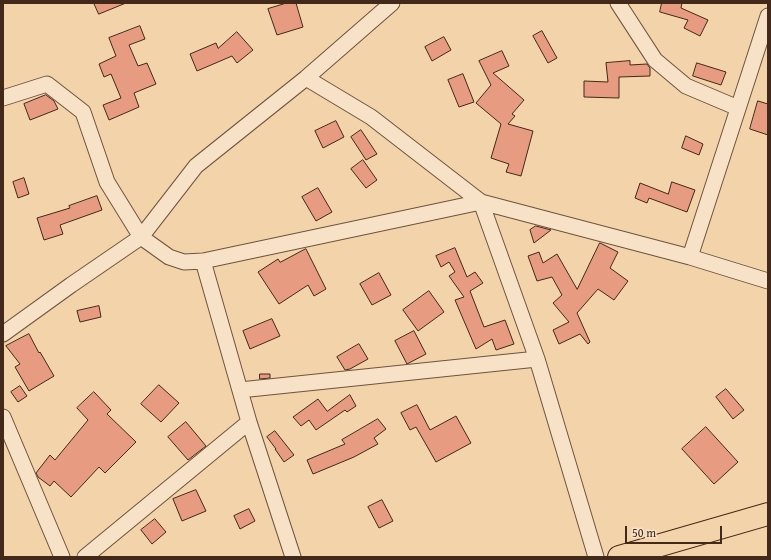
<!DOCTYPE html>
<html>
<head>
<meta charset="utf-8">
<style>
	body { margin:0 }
	#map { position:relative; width:771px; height:560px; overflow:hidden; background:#f2d3aa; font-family:"Gentium Book Plus",serif }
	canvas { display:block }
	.frame { position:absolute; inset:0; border:4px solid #422919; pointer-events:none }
	.scale { position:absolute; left:625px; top:526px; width:97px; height:18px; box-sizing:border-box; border:2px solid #422919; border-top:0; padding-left:5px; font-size:12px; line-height:14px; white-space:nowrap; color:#422919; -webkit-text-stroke:3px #f7e2c8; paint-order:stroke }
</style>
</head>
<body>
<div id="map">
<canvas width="771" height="560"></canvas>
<div class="frame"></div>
<div class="scale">50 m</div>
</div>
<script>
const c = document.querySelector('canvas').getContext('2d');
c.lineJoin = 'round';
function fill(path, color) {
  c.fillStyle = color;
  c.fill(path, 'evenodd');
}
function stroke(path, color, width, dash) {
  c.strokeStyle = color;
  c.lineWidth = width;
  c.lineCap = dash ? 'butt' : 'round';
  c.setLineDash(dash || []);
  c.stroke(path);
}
const building = new Path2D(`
	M94,3h32l-27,11z
	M287,3h9l7,24 -26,8 -9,-26z
	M662,3h20l-1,5 27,12 -8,16 -16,-8 4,-8 -28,-8z
	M140,26l5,13 -16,6 9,21 9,-3 9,21 -22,9 5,14 -30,13 -6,-15 18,-7 -10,-24 -7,3 -5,-13 17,-8 -7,-18z
	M542,31l15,27 -9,5 -15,-27z
	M237,32l16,18 -16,13 -5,-7 -35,15 -7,-17 26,-11 2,5z
	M444,37l7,13 -19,11 -7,-14z
	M502,51l7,15 -16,7 31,27 -12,14 3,2 -7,8 25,7 -12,45 -15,-4 3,-8 -18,-6 10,-34 -25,-21 15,-18 -12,-24z
	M630,61v4l17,-1 3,4v8l-31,1v21l-35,-1v-16l24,1 -2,-19z
	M697,63l29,9 -5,13 -28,-9z
	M463,74l11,28 -15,5 -11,-27z
	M46,95l8,6 4,8 -28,11 -6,-16z
	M758,101l10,3v31l-18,-6z
	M336,121l8,16 -21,11 -8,-17z
	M361,130l16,24 -11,6 -15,-23z
	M686,136l17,8 -4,11 -17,-7z
	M363,160l14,20 -11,8 -15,-19z
	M24,178l5,16 -11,4 -5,-16z
	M672,182l23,8 -8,22 -38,-14 -2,5 -12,-5 5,-15 28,11z
	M318,188l14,24 -16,9 -14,-24z
	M97,196l5,14 -42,15 3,9 -19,6 -7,-22 33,-10 -1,-2z
	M536,226l15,4 -17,13 -4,-13z
	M600,243l18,9 -8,16 18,13 -14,19 -16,-11 -21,24 13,29 -2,2 -8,-10 -21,10 -6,-14 16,-8 -16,-19 9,-8 -10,-18 -15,4 -9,-25 11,-4 4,11 14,-9 20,35z
	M455,248l12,29 8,-5 8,11 -13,8 14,36 21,-7 9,24 -18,6 -4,-11 -16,10 -21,-49 9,-3 -15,-21 6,-4 -6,-10 -8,5 -5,-11z
	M306,249l20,40 -12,7 -6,-11 -29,19 -21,-32 20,-13 2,3z
	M379,273l12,22 -19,10 -12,-21z
	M429,291l15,21 -26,19 -15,-21z
	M99,306l2,11 -21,5 -3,-11z
	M272,319l8,17 -30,13 -7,-18z
	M414,331l12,23 -19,10 -12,-23z
	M29,334l10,19 1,-1 14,24 -25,15 -14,-24 5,-3 -14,-18z
	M359,344l9,15 -18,10 -5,1 -8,-13z
	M260,374h10v4l-10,1z
	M159,385l20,18 -18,19 -20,-18z
	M20,386l7,10 -9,6 -7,-10z
	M726,389l18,21 -11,9 -17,-22z
	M94,392l17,18 -4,4 29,28 -31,31 -6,-6 -28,30 -17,-16 -4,5 -12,-9 -2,-4 14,-18 5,5 33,-40 -11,-12z
	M350,395l6,11 -9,6 -2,-2 -29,20 -7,-10 -8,6 -8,-9 25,-18 9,12z
	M417,405l13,25 26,-14 15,27 -35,19 -20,-35 -6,3 -9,-17z
	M378,419l8,10 -12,9 4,6 -24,13 -41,17 -6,-14 38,-16 -3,-4z
	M186,422l20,24 -18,14 -20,-23z
	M706,427l32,35 -24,22 -32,-35z
	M275,431l19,24 -10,7 -9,-13h1l-9,-12z
	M196,490l10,21 -24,10 -9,-22z
	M382,500l11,21 -14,7 -11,-21z
	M249,509l6,12 -15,8 -6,-13z
	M155,519l11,13 -14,12 -11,-14z`);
const minor = new Path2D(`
	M618,3l37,57 31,26 52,22
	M306,78l65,39 110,85 56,157 59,198
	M3,98l44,-14 36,28 24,70 34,55 28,20 15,5 19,-1 278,-59 209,55 78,24
	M690,257l78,-241
	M203,261l46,161 44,135
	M3,334l68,-49 70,-48 55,-71 110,-88 86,-75
	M240,390l297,-31
	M3,417l59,140
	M85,557l164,-135`);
const trunk = new Path2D(`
	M619,557l149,-43`);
fill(building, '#e79b81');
stroke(building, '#422919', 1);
stroke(minor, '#6e543d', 17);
stroke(trunk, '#422919', 24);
stroke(minor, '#f7e2c8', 15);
stroke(trunk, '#f2d3aa', 22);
</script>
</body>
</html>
